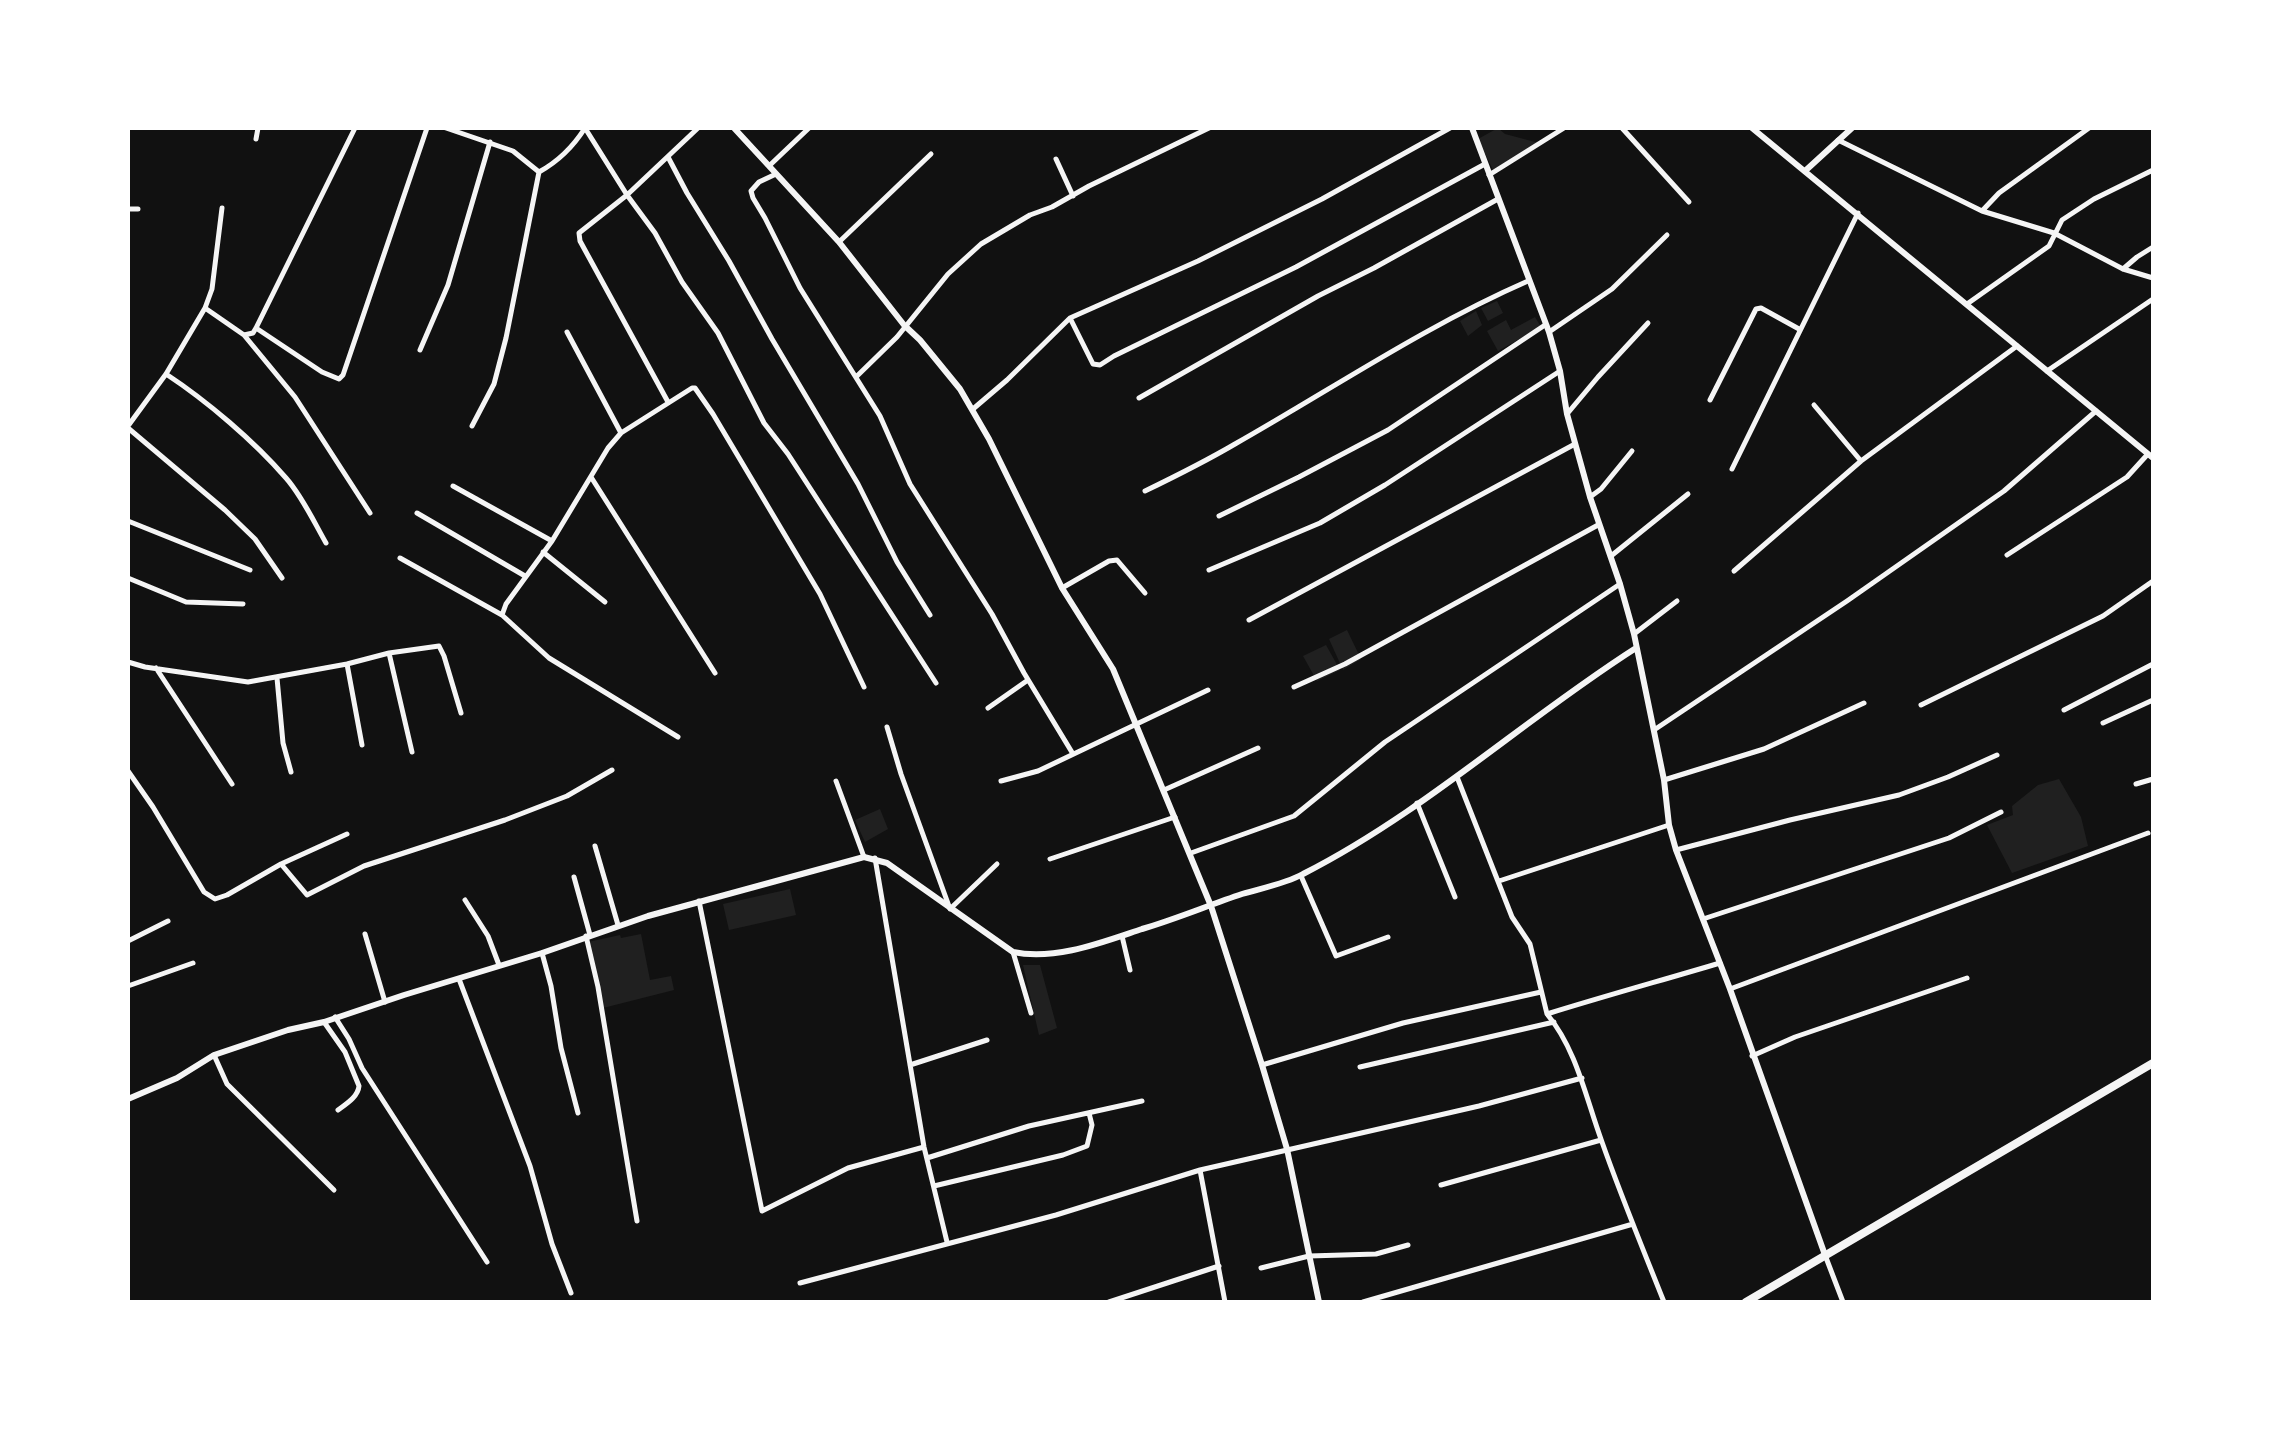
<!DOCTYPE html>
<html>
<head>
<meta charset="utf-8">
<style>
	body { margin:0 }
	#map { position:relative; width:2281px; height:1430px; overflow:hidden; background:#111; font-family:"Times New Roman",serif }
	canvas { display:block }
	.frame { position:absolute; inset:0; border:130px solid #fff; pointer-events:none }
</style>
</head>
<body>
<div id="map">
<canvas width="2281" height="1430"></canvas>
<div class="frame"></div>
</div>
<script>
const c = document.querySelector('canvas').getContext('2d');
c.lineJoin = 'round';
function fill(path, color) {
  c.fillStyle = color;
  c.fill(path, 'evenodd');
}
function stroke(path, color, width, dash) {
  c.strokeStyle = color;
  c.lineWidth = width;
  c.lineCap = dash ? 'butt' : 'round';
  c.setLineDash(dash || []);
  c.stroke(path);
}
const green = new Path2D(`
	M1498,128l7,6 34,9 -46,27 -15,-31z
	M1497,301l6,12 -15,8 -7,-13z
	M1476,311l6,14 -14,11 -8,-15z
	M1535,317l6,10 -43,24 -11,-20 19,-11 5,10z
	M1347,630l14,29 -18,11 -14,-31z
	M1326,645l14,25 -23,11 -14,-25z
	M2059,779l22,38 7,29 -76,27 -25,-48 26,-10 -1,-9 26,-21z
	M880,809l8,20 -23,13 -10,-22z
	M790,889l6,26 -67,15 -6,-26z
	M641,934l9,46 21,-4 3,14 -71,18 -15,-66 32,-7 1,3z
	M1023,965h17l17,63 -18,7z`);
const minor = new Path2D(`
	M446,128l67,23 26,21
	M1622,128l67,74
	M256,139l2,-11
	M1838,140l144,71 72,22 69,36 30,9
	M668,157l19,36 42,68 43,78 86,145 39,78 33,53
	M1056,159l17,37
	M769,166l40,-38
	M539,172c20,-11 34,-25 46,-44l42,67 28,38 27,49 36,51 46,90 24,31 148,229
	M776,174l-17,8 -8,9 2,7 12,20 35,70 80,128 30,68 82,130 32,59 49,81
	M1489,175l75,-47
	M222,208l-10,81 -7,19 39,27 9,-2 3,-5 99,-200
	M128,209h10
	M1982,211l17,-18 90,-65
	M839,242l92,-88
	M2123,269l14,-12 16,-10
	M1967,304l82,-58 13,-26 32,-21 59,-29
	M1070,318l23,46 7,1 14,-9 182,-89 189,-103
	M256,328l66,44 17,7 4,-4 84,-247
	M567,332l54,101
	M1549,332l63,-43 55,-54
	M244,335l51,62 75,116
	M420,350l28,-65 42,-143
	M2047,371l106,-72
	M166,374c41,27 88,67 120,104 16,18 28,44 40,65
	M856,377l41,-40 51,-63 33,-30 49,-29 22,-8 37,-21 120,-58
	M1139,398l179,-102 56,-28 124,-69
	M1710,400l46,-91 5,-1 38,21
	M668,402l-88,-161 -1,-8 48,-38 71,-67
	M1814,405l47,56
	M973,409l34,-29 63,-62 128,-57 124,-62 128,-71
	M1567,414l31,-37 50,-54
	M128,426l38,-52 39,-66
	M472,426l22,-42 12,-46 33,-166
	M128,428l97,82 30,29 27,39
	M1732,469l126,-256
	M591,477l124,196
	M453,486l99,55
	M1145,491c31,-15 61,-30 90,-47 97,-55 190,-118 293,-163
	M1590,497l11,-8 31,-38
	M417,513l108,63
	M1219,516l80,-39 89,-47 157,-105
	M128,521l122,49
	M543,552l62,50
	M2007,555l120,-78 20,-22
	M1611,556l77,-62
	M400,558l102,57
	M1209,570l111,-47 65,-38 175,-114
	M1734,571l127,-110 156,-115
	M128,578l58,24 57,2
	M1062,588l47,-27 8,-1 28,33
	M1249,620l326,-176
	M1634,634l43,-33
	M389,653l23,99
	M128,662l17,5 103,15 99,-18 42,-11 50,-7 5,10 17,57
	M347,664l15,81
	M156,668l76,116
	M277,678l6,65 8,29
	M1294,687l51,-23 253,-139
	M1921,705l182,-89 50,-35
	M988,708l40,-28
	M2064,710l89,-46
	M2103,723l50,-23
	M887,727l14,47 49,135 47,-45
	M1654,730l193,-129 157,-110 92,-80
	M678,737l-129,-79 -47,-43 4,-11 46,-63 56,-93 13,-15 71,-45h3l18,26 107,180 44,93
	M128,771l25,36 51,85 11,7 12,-4 54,-31 26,31 57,-29 141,-46 62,-24 45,-26
	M1457,777l55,140 18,27 17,70c30,36 39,85 55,128 19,54 41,107 62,160
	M1664,780l100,-31 100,-46
	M836,781l28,76
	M1001,781l37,-10 170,-81
	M2136,784l17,-5
	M1164,790l94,-42
	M1417,803l38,94
	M595,846l23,79
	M1676,850l114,-30 109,-25 49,-18 49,-22
	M1191,853l103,-37 91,-74 235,-158
	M875,858l49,289 23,95
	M1050,859l125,-42
	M281,864l66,-30
	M1301,876l35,80 52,-19
	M574,877l16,58
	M1499,881l170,-56
	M465,900l23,36 11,29
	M699,901l63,310 86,-43 76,-21
	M1703,919l246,-81 52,-26
	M365,934l20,68
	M586,936l12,51 39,234
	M1122,936l8,34
	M128,941l40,-20
	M1013,952l18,61
	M542,953l9,33 10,62 17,65
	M459,979l71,187 22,78 19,49
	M128,986l65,-23
	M1730,989l418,-156
	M1547,1014c58,-18 116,-34 173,-51
	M335,1017l14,22 13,29 125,194
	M324,1022l21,30 14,34c-1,11 -13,18 -21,24
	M214,1055l13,29 107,106
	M1752,1056l43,-19 172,-59
	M910,1065l77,-25
	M1262,1065l141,-42 138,-31
	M1360,1067l194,-45
	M927,1158l102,-32 113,-25
	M1200,1170l25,132
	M1441,1185l160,-45
	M934,1186l129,-31 24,-9 5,-21 -3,-12
	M1825,1255l18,47
	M1261,1268l48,-12 67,-2 32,-9
	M800,1283l256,-68 144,-45 279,-64 103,-28
	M1109,1302l110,-36
	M1363,1302l270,-78`);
const tertiary = new Path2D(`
	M734,128l105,114 65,83 16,15 40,49 29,50 73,149 51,81 98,237 51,159 25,84 32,153
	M1472,128l77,204 11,39 7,43 23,83 30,87 14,50 30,146 5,45 7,25 54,139 95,266
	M1752,128l401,330
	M1805,171l47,-43
	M128,1099l49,-21 37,-23 74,-25 36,-8 80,-27 138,-42 106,-37 216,-59 23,6 126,89c42,9 90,-10 129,-23 34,-10 67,-24 100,-35 20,-6 43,-10 61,-20 120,-61 220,-154 333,-226`);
const primary = new Path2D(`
	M1746,1302l407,-239`);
fill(green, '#202020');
stroke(minor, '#f5f5f5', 5);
stroke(tertiary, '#f5f5f5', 6);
stroke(primary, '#f5f5f5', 8);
</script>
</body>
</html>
